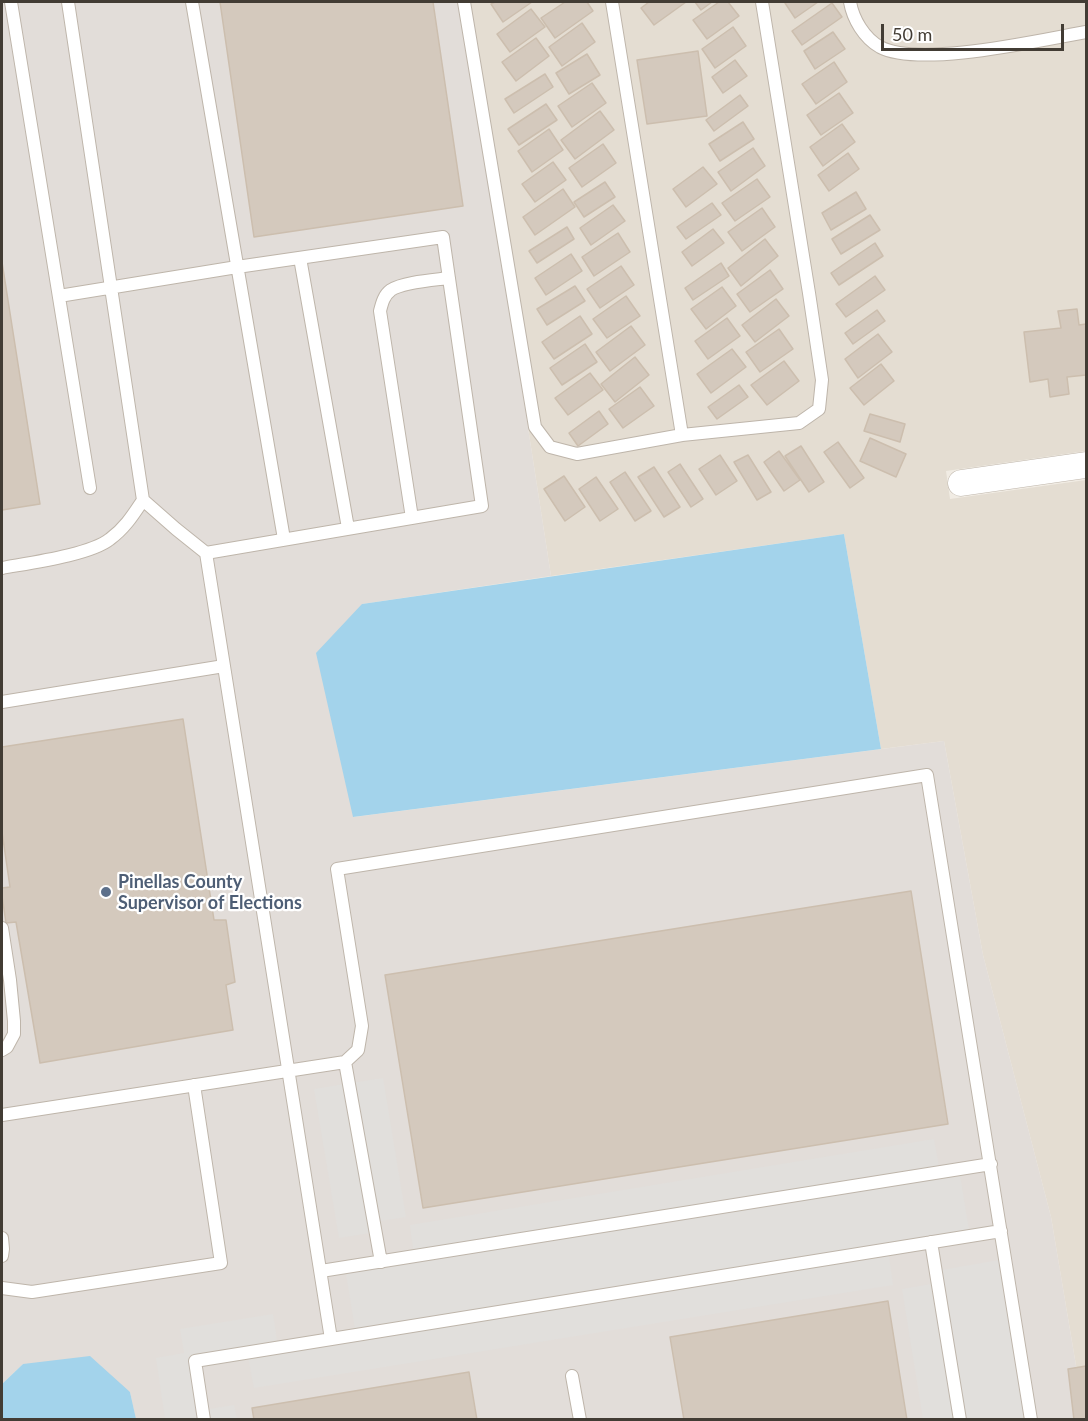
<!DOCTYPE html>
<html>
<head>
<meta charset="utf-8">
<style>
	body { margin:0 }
	#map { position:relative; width:1088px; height:1421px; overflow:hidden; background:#f1ece4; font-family:Lato,sans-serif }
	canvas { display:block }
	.frame { position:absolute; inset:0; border:3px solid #423c34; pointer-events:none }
	.scale { position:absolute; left:881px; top:24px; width:183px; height:27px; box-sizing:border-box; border:3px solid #423c34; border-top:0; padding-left:8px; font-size:18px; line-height:21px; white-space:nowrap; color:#423c34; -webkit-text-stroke:4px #fff; paint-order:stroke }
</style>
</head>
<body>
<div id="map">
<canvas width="1088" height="1421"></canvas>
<div class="frame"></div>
<div class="scale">50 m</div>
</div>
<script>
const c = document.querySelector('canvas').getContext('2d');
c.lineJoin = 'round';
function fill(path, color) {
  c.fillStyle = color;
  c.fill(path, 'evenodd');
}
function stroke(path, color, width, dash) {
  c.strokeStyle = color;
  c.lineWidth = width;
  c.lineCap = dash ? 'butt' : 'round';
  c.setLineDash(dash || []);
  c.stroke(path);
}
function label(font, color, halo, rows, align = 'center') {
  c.font = font + ' Lato,sans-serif';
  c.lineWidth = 4.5;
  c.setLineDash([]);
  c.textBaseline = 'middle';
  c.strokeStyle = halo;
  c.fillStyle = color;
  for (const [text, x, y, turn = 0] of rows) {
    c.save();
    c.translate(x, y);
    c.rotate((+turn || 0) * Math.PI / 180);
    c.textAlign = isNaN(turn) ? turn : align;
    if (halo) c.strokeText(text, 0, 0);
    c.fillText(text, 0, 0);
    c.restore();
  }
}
const residential = new Path2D(`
	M462,2h624v449l-140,20 4,28 136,-19v939h-1l-34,-202 -68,-262 -39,-214 -63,8 -37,-215 -293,42z`);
const industrial = new Path2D(`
	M2,2h460l89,574 -189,28 -8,213 590,-76 39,214 68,262 34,202 -949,1 -6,-28 -107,-28 -21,20z`);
const parking = new Path2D(`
	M383,1078l23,139 -32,5 2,10 -37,6 -25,-149z
	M934,1139l6,33 19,-3 11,67 -82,13 5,36 -639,103 -7,-36 -52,9 8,49 31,-5 3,14h-72l-9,-61 28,-5 -4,-24 93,-15 5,33 78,-12 -11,-67 69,-12 -4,-31z
	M1005,1259l26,160h-108l-21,-130 35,-6 -1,-12z`);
const water = new Path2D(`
	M844,534l37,215 -528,68 -37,-164 46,-49z
	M90,1356l40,36 6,27h-134v-35l21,-20z`);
const building = new Path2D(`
	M220,2h213l30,204 -209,31z
	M495,2h37l-29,20 -12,-18z
	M565,2h22l6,9 -38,27 -14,-20z
	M649,2h37l-32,23 -13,-17z
	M695,2h17l-11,8z
	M719,2h9l11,14 -32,23 -14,-19z
	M787,2h31l-23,16 -10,-15z
	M832,3l10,14 -40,28 -10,-14z
	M531,9l14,18 -35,25 -13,-18z
	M582,23l13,19 -33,24 -13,-19z
	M733,27l13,19 -31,22 -13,-19z
	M833,32l12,17 -30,20 -11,-18z
	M536,38l13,18 -33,25 -14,-19z
	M698,51l9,65 -60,8 -10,-64z
	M587,54l13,21 -31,19 -13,-21z
	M735,60l12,16 -24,17 -11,-16z
	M834,62l13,20 -31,22 -14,-20z
	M545,74l8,13 -39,26 -9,-14z
	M592,83l14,20 -34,24 -14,-21z
	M839,93l14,20 -32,22 -14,-20z
	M740,95l8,11 -34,25 -8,-11z
	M546,104l11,16 -38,25 -11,-16z
	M600,111l14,19 -39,29 -14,-19z
	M743,122l11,17 -34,22 -11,-17z
	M842,124l13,18 -32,24 -13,-19z
	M549,129l14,21 -31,22 -14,-21z
	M603,144l13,19 -34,24 -13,-19z
	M753,148l12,18 -34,25 -13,-19z
	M848,153l11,16 -30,22 -11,-16z
	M553,162l13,18 -31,22 -13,-18z
	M703,167l14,17 -31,23 -13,-18z
	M757,179l13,18 -35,24 -13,-18z
	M605,182l10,15 -31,20 -10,-15z
	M563,189l12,18 -40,28 -12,-18z
	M856,192l10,17 -35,21 -9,-17z
	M712,203l9,12 -35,24 -9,-12z
	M613,205l12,16 -34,24 -11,-17z
	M762,208l13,19 -33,24 -14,-19z
	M870,215l10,15 -39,24 -9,-15z
	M567,227l7,12 -37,24 -8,-12z
	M713,229l11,14 -32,23 -10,-14z
	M618,233l12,19 -36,24 -12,-19z
	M765,239l13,17 -37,30 -13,-18z
	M875,243l8,13 -44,29 -8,-12z
	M571,254l11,17 -36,24 -11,-17z
	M2,262l38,242 -38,6z
	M721,263l8,13 -36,24 -8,-12z
	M621,266l13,19 -34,23 -13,-19z
	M770,270l13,19 -33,23 -13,-18z
	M875,276l10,14 -39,27 -10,-13z
	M575,286l10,15 -38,24 -10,-16z
	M722,287l14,19 -30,23 -15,-20z
	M626,296l14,20 -33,22 -14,-19z
	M776,299l13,17 -34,26 -13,-17z
	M1077,309l2,16 7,-1v51l-19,2 2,17 -19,3 -2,-18 -18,3 -6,-50 37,-4 -3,-17z
	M877,310l8,11 -32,23 -8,-11z
	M580,316l12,18 -38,25 -12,-17z
	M727,318l13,18 -32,23 -13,-18z
	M631,326l14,19 -35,26 -14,-19z
	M779,329l14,20 -33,23 -14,-20z
	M878,334l14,18 -34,26 -13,-19z
	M585,344l12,18 -35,23 -12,-17z
	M732,349l14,18 -35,26 -14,-19z
	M635,357l14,18 -34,27 -14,-18z
	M784,361l15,20 -32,24 -16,-20z
	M881,364l13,17 -30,24 -14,-17z
	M590,373l13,17 -35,25 -13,-17z
	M739,385l9,12 -31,22 -9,-12z
	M640,387l14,19 -31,22 -14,-19z
	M599,411l9,13 -30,22 -9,-13z
	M870,414l35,10 -5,18 -36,-11z
	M870,438l36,16 -10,23 -36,-16z
	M838,442l26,36 -14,10 -26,-36z
	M801,446l23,36 -15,10 -24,-36z
	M779,451l21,29 -16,11 -20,-29z
	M720,455l17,26 -21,14 -17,-26z
	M748,455l23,37 -14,8 -23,-38z
	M680,464l23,35 -12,8 -23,-35z
	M654,467l26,40 -16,10 -26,-40z
	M625,472l26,39 -16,10 -25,-39z
	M564,476l21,31 -20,14 -21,-32z
	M596,477l22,32 -18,12 -21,-32z
	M183,719l31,201h12l9,62 -9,3 7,45 -193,33 -24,-141 -10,1 -4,-27v-8l8,-1 -8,-55v-85z
	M911,891l37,233 -525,84 -38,-233z
	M888,1301l19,119h-223l-14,-83z
	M1086,1366v54h-12l-6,-51z
	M469,1372l8,48h-223l-2,-12z`);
const lane = new Path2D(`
	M11,2l79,486
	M192,2l92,537
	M464,2l71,425 15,20 27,7 105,-19 117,-12 20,-14 3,-29 -13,-87 -47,-291
	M612,2l70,433
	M850,2c3,17 14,36 30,45 40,21 160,-7 206,-15
	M300,258l48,270
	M59,296l178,-29 206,-30 39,269 -276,47
	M143,500l33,29 30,24 125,786
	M412,518l-32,-207c2,-8 4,-16 11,-21 12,-8 43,-10 58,-12
	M2,568c27,-5 88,-13 108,-29 15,-11 23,-24 33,-39l-75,-498
	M2,702l222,-36
	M2,928l8,52 4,41v13l-7,13 -5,3
	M345,1062l36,200
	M2,1115l343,-53 13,-12 4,-24 -25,-157 590,-94 104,645
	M2,1238l1,11 -1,7
	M931,1242l29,178
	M321,1271l670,-107
	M2,1288l30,4 189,-29 -27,-178
	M572,1376l8,44
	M204,1420l-9,-59 806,-130`);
const street = new Path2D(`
	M961,483l125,-18`);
const markers = [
	[106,892,6,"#5c6f8a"]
];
const serviceNames = [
	["Pinellas County",118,882],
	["Supervisor of Elections",118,903]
];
fill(residential, '#e4ddd2');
fill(industrial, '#e2ddd9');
fill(parking, '#e1dfdc');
fill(water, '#a3d3eb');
fill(building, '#d4c9bd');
stroke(building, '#ccbeae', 1.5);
stroke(lane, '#beb5aa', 14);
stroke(street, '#beb5aa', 27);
stroke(lane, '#fff', 12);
stroke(street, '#fff', 26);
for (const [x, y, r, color] of markers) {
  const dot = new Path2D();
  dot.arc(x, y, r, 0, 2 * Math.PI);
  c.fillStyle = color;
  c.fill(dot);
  stroke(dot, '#fff', 2);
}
label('bold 18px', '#4e5e75', '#fff', serviceNames, 'left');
</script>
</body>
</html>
